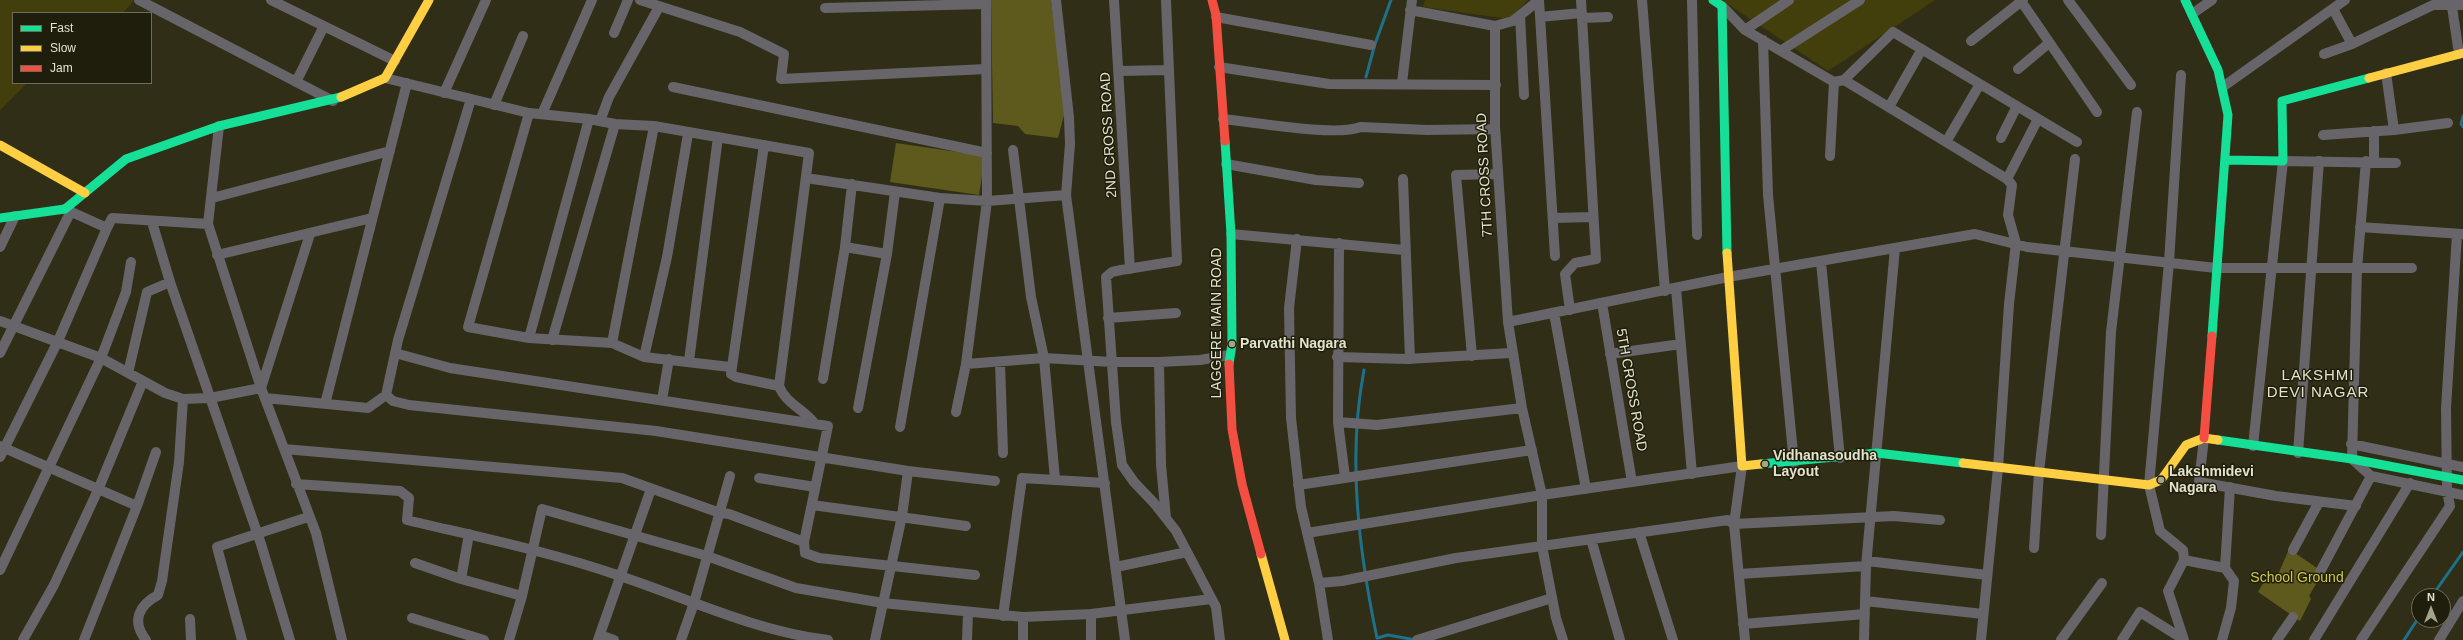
<!DOCTYPE html>
<html>
<head>
<meta charset="utf-8">
<style>
	body { margin:0 }
	#map { position:relative; width:2463px; height:640px; overflow:hidden; background:#302e16; font-family:Arial,sans-serif }
	canvas { display:block }
	.legend { position:absolute; left:12px; top:12px; width:140px; height:72px; box-sizing:border-box; background:#1f1e0c; border:1px solid #6d6d59; margin:0; padding:5px 7px; list-style:none; font-size:12px; color:#e3e3cc }
	.legend li { display:flex; align-items:center; gap:8px; height:20px }
	.legend b { width:20px; border:1px solid #6d6d59 }
	.north { position:absolute; left:2411px; top:588px; width:40px; height:40px; box-sizing:border-box; background:#1f1e0c; border:1px solid #6d6d59; border-radius:50%; rotate:0deg; font-size:11px; font-weight:700; line-height:16px; text-align:center; color:#e3e3cc }
	.north::after { content:''; display:block; margin:auto; width:14px; height:18px; background:#a4a48c; clip-path:polygon(50% 0,100% 100%,50% 72%,0 100%) }
</style>
</head>
<body>
<div id="map">
<canvas width="2463" height="640"></canvas>
<ul class="legend">
<li><b style="height:5px;background:#16e098"></b>Fast</li>
<li><b style="height:5px;background:#ffcf43"></b>Slow</li>
<li><b style="height:5px;background:#f24e42"></b>Jam</li>
</ul>
<div class="north">N</div>
</div>
<script>
const c = document.querySelector('canvas').getContext('2d');
c.lineJoin = 'round';
function fill(path, color) {
  c.fillStyle = color;
  c.fill(path, 'evenodd');
}
function stroke(path, color, width, dash) {
  c.strokeStyle = color;
  c.lineWidth = width;
  c.lineCap = dash ? 'butt' : 'round';
  c.setLineDash(dash || []);
  c.stroke(path);
}
function label(font, color, halo, rows, align = 'center') {
  c.font = font + ' Arial,sans-serif';
  c.lineWidth = 3;
  c.setLineDash([]);
  c.textBaseline = 'middle';
  c.strokeStyle = halo;
  c.fillStyle = color;
  for (const [text, x, y, turn = 0] of rows) {
    c.save();
    c.translate(x, y);
    c.rotate((+turn || 0) * Math.PI / 180);
    c.textAlign = isNaN(turn) ? turn : align;
    if (halo) c.strokeText(text, 0, 0);
    c.fillText(text, 0, 0);
    c.restore();
  }
}
const built = new Path2D(`
	M0,0h134l-11,13h-110v70h14l-27,27z
	M1425,0h103l-19,19 -86,-12z
	M1722,0h213l-107,71z`);
const green = new Path2D(`
	M991,0h60l15,108 -8,30 -33,-4 -7,-8 -25,-3z
	M896,143l89,13 -6,39 -89,-13z
	M2289,549l34,23 -14,24 2,3 -11,22 -42,-29 11,-19 8,4z`);
const stream = new Path2D(`
	M1366,77l9,-33 16,-44
	M2463,116l-2,8 2,3
	M1364,370c-17,88 -5,182 13,268l11,-3 28,5
	M2432,596l31,-44
	M2404,640l15,-23`);
const street = new Path2D(`
	M139,0l194,101
	M271,0l124,61
	M640,0l100,32 44,22 -3,25 205,-10
	M986,0l1,201 -21,163 78,-6 68,4h47l41,-2 29,-5
	M1056,0l13,117 1,27 -4,51 59,445
	M1114,0l16,269
	M1166,0l11,261 -56,9 -9,2 -6,5 10,145 6,43 12,17 20,21 22,28 40,76 4,33
	M1539,0l16,256
	M1642,0l23,291
	M1692,0l5,235
	M2068,0l63,85
	M2451,0l8,54
	M2021,1l76,111
	M1722,6l23,24 89,52 10,-2 163,99 5,6 -4,30 8,28 -7,61 -11,164 -17,172
	M825,8l161,-4
	M2333,9l19,35
	M1410,10l85,16 18,-5 26,-21
	M2192,14l20,-14
	M1520,15l4,80
	M1216,17l155,28
	M1540,17l41,-4
	M1582,18l26,-1
	M1495,26v100l13,196 14,86 20,87v51l14,72 7,22
	M1745,30l44,-30
	M614,33l14,-33
	M1763,40l5,155 26,268
	M1971,41l52,-41
	M1782,50l78,-50
	M2324,54l28,-10 81,-39h30
	M1219,67l110,17 167,1
	M2018,69l31,-26
	M1120,71l49,-1
	M2386,73l8,57
	M2181,75l-12,187 -20,223 11,46 23,19 1,10 -16,31 16,49
	M385,78l144,35 60,6 26,5 39,2 155,27 -30,233
	M1844,80l49,-48 184,110
	M296,82l28,-56
	M1402,83l10,-83
	M2224,86l121,-86
	M673,87l314,66
	M444,93l42,-93
	M494,105l29,-69
	M1889,107l33,-58
	M529,113l-61,214 61,11 83,5 32,14 86,10
	M542,114l50,-114
	M1223,119c31,3 111,18 138,8l66,3 68,-1
	M600,121l9,-24 50,-90
	M219,126l-11,98 53,164 55,145 26,107
	M2374,131v31
	M2323,135l71,-5 54,-7
	M2001,138l16,-32
	M1946,142l34,-58
	M764,145l-33,229 5,3 43,9c7,18 25,23 36,38
	M1013,150l18,147 13,61 11,121
	M1830,156l4,-74
	M2366,161l-9,108 -5,190 19,17 92,19
	M1226,164l90,16 43,3
	M806,178l134,20 47,3 79,-6
	M1403,179l7,180
	M2007,179l31,-60
	M212,198l178,-47
	M65,209l42,19 5,-10 96,6
	M1553,218l40,-1
	M152,222l18,60 91,262 29,96
	M2360,227l102,7
	M1231,234l173,16
	M1297,239l-8,69 2,110 10,89 18,76 9,57
	M1339,243l-1,179 7,55
	M0,247l15,-31
	M845,247l42,7
	M217,255l155,-37
	M1821,262l19,196
	M1676,288l16,186
	M1602,303l30,179
	M1570,310l-5,-36 10,-11 21,-4 -15,-259
	M1554,313l32,176
	M1108,318l68,-5
	M0,321l101,37 64,35 18,6 27,-1 51,-10 49,-154
	M1508,322l220,-45 247,-43 52,13 189,21h196
	M529,338l60,-219
	M552,340l63,-216
	M612,343l42,-217
	M0,353l71,-142
	M395,353l55,15 378,58 -24,116 1,11 14,5 156,17
	M1610,354l71,-10
	M1472,356l-16,-181 42,-1
	M644,357l23,-100 21,-123
	M1337,357l70,2 104,-6
	M689,361l29,-224
	M1000,362l3,91
	M1159,362l2,103 5,53
	M128,373l19,-81 23,-10
	M823,379l22,-132 7,-63
	M386,395l7,6 16,4 247,26 252,40 87,10
	M386,395l12,-55 73,-241
	M265,398l103,10 18,-13
	M662,400l7,-41
	M325,404l82,-321
	M858,408l29,-154 8,-62
	M956,412l10,-48
	M1338,422l39,3 145,-17
	M900,427l40,-229
	M2204,438l-5,44 77,14 80,10
	M2351,444l112,23
	M0,446l137,60 -53,134
	M2253,446l30,-285 113,2
	M284,449l338,29 98,35 9,1 75,28
	M2298,453l21,-292
	M0,457l58,-116 49,-113
	M759,478l56,9
	M296,484l104,7 9,7 -2,22c71,17 144,32 213,56 69,23 135,55 208,64
	M1298,485l234,-35
	M812,505l154,21
	M137,506l19,-54
	M1639,532l34,108
	M1307,533l235,-38 200,-29 -8,58 11,116
	M2101,535l10,-203 26,-220
	M1591,539l29,101
	M2034,548l5,-76 36,-313
	M2293,550l26,-48
	M2184,560l41,8
	M1867,561l120,14
	M415,563l46,16 61,17
	M1116,567l71,-15
	M0,570l101,-212 25,-66 5,-30
	M2320,572l51,-96
	M1739,574l127,-8
	M461,579l8,-45
	M1319,583l23,-2 114,-23 272,-38 6,4 160,-8 46,4
	M1865,601l118,13
	M1003,616l19,-138 83,5
	M412,618l72,22
	M190,619l1,21
	M1743,624l122,-10
	M600,635l14,5
	M23,640l31,-55 44,-95 45,-109
	M146,640c-15,-19 -7,-35 12,-45l4,-14 17,-119 4,-63
	M242,640l-25,-93 91,-30
	M509,640l13,-44 20,-87 165,47 89,32 87,15 140,14 68,-3 120,-15
	M598,640l53,-151
	M681,640l13,-37 36,-127
	M875,640l27,-124 6,-45
	M967,640l1,-28
	M1023,640v-23
	M1091,640v-26
	M1417,640l135,-42
	M1864,640l2,-74 29,-318
	M2061,640l41,-57
	M2122,640l18,-28 43,27
	M2222,640l9,-32 3,-27 -9,-13 5,-81
	M2277,640l16,-23
	M2314,640l96,-157
	M2361,640l89,-134 -3,-15 -1,-83 11,-174
	M2439,640l24,-39`);
const fast = new Path2D(`
	M1713,0l9,6 5,247
	M2185,0l33,70 10,45 -16,221
	M1225,141l6,93 1,110 -3,20
	M2225,160l58,1 -1,-60 87,-23
	M0,218l65,-9 61,-50 93,-33 122,-29
	M2218,440l134,19 111,21
	M1761,464l116,-11 86,10`);
const slow = new Path2D(`
	M2369,78l94,-25
	M341,97l44,-19 44,-78
	M0,145l85,48
	M1727,253l15,213 19,-2
	M1963,463l186,22 12,-5 25,-35 18,-7 14,2
	M1261,554l24,86`);
const jam = new Path2D(`
	M1212,0l4,15 9,126
	M1229,364l3,65 10,55 19,70
	M2204,438l8,-102`);
const markers = [
	[1232,344,4,"#a4a48c"],
	[1765,464,4,"#a4a48c"],
	[2161,480,4,"#a4a48c"]
];
const streetNames = [
	["2ND CROSS ROAD",1109,135,-93],
	["7TH CROSS ROAD",1485,175,-93],
	["LAGGERE MAIN ROAD",1217,323,-90],
	["5TH CROSS ROAD",1631,390,80]
];
const poiNames = [
	["Parvathi Nagara",1240,344],
	["Vidhanasoudha",1773,456],
	["Layout",1773,472],
	["Lakshmidevi",2169,472],
	["Nagara",2169,488]
];
const parkNames = [
	["School Ground",2297,578]
];
const neighbourhoodNames = [
	["LAKSHMI",2318,376],
	["DEVI NAGAR",2318,393]
];
fill(built, '#423f0d');
fill(green, '#5e5a1d');
stroke(stream, '#1e718b', 3);
stroke(street, '#67656a', 10);
stroke(fast, '#16e098', 9);
stroke(slow, '#ffcf43', 9);
stroke(jam, '#f24e42', 9);
for (const [x, y, r, color] of markers) {
  const dot = new Path2D();
  dot.arc(x, y, r, 0, 2 * Math.PI);
  c.fillStyle = color;
  c.fill(dot);
  stroke(dot, '#1f1e0c', 1.5);
}
label('14px', '#e3e3cc', '#1f1e0c', streetNames);
label('bold 14px', '#e3e3cc', '#1f1e0c', poiNames, 'left');
label('14px', '#d3cb47', '#1f1e0c', parkNames);
c.letterSpacing = '1px';
label('15px', '#e3e3cc', '#1f1e0c', neighbourhoodNames);
c.letterSpacing = '0px';
</script>
</body>
</html>
